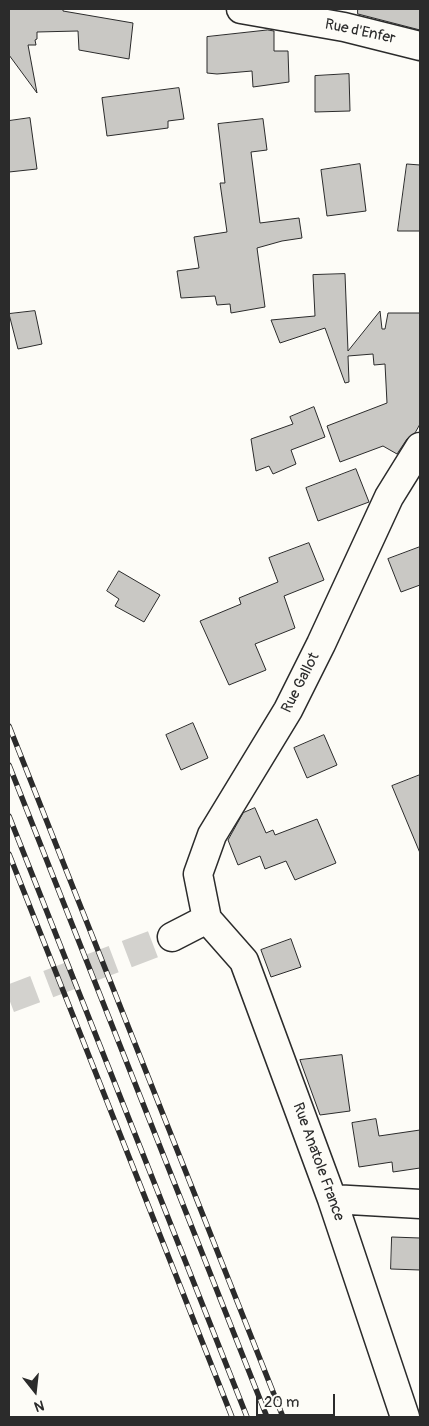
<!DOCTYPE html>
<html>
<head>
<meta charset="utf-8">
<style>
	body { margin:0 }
	#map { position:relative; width:429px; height:1426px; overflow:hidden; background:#fdfcf7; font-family:Pangolin,sans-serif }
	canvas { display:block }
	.frame { position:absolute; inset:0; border:10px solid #2b2b2b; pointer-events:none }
	.north { position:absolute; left:10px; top:1366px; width:50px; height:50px; -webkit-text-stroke:4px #fdfcf7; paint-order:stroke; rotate:164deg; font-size:14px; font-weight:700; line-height:20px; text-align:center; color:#2b2b2b }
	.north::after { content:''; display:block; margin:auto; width:18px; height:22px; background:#2b2b2b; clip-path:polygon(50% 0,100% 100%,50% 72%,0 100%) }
	.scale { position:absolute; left:256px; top:1394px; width:79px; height:22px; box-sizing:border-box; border:2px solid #2b2b2b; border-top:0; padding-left:6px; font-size:15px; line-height:18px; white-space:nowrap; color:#2b2b2b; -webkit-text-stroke:4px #fdfcf7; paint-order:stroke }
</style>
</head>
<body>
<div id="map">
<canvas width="429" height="1426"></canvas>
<div class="frame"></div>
<div class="north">N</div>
<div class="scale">20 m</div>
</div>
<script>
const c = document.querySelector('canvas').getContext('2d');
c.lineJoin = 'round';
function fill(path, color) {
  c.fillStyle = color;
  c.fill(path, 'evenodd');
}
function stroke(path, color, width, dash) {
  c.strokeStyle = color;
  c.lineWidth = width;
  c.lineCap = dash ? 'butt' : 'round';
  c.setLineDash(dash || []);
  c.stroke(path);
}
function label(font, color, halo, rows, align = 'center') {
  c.font = font + ' Pangolin,sans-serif';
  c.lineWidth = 5;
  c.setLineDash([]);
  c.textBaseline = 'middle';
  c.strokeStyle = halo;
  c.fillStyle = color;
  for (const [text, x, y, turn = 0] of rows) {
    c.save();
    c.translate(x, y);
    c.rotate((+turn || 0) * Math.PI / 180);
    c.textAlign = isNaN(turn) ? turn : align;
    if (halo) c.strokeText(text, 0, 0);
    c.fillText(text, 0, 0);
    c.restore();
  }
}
const building = new Path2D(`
	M9,9h54v2l70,12 -4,36 -50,-9 -1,-19 -41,1v7l-2,1 1,5h-8l9,48 -28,-38z
	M358,9h62v21l-62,-16z
	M268,30l6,1v20h14l1,31 -36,5 -1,-16 -35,3 -10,-1v-36z
	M349,74l1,37 -35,1v-36z
	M179,88l5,31 -16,2v7l-61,8 -5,-38z
	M30,118l7,51 -28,3v-51z
	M263,119l4,31 -16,2 9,71 39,-5 3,20 -20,3 -25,7 8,59 -34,6 -1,-9 -13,1 -2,-9 -34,2 -4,-27 22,-3 -5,-31 33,-5 -7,-49h5l-7,-59z
	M360,164l6,47 -39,5 -6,-46z
	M407,164l13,1v66h-22z
	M345,274l3,77 32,-40 2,18h3l3,-16h32v111l-5,9 -8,6 -10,15 -14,-8 -43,16 -13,-36 60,-23 -2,-39 -11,1 -1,-11 -25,2 1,26 -4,1 -20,-55 -45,15 -9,-23 44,-4 -2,-41z
	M35,311l7,33 -24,5 -9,-35z
	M314,407l11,30 -34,13 5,14 -23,10 -4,-8 -13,5 -5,-32 42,-15 -3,-7z
	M356,469l13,33 -51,19 -12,-33z
	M309,543l15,37 -40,16 11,32 -40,16 11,26 -37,15 -29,-64 41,-17 -2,-6 39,-16 -9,-24z
	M420,547v38l-19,7 -13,-33z
	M119,571l41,24 -16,27 -29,-16 4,-7 -12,-8z
	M193,723l15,35 -27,12 -15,-35z
	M324,735l13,30 -30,13 -13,-30z
	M420,775v78l-28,-67z
	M255,808l11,25 7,-3 2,5 42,-16 19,44 -41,17 -9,-19 -21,8 -5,-13 -22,9 -10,-25 15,-27z
	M291,939l10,28 -30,10 -10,-27z
	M342,1055l8,56 -30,4 -20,-55z
	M376,1119l3,17 41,-6v38l-27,4 -1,-10 -33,5 -7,-44z
	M392,1237l28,1v32l-29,-1z`);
const minorTunnel = new Path2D(`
	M9,999l163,-62`);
const minor = new Path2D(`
	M241,9l103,18 76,19
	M172,937l35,-18
	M332,1199l88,5
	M405,1417l-73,-218 -88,-238 -37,-42 -9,-45 14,-39 76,-125 33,-66 68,-147 31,-50`);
const rail = new Path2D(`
	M9,726l274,691
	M9,765l258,652
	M9,816l238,601
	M9,854l223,563`);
const streetNames = [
	["Rue d'Enfer",360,32,12],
	["Rue Gallot",301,683,-63],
	["Rue Anatole France",318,1162,70]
];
fill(building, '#c9c8c4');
stroke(building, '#2b2b2b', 1);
stroke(minorTunnel, '#d3d2ce', 28, [28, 14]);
stroke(minor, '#2b2b2b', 31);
stroke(minor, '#fdfcf7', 28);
stroke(rail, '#2b2b2b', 5.5);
stroke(rail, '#fdfcf7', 4, [11]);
label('15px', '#2b2b2b', '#fdfcf7', streetNames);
</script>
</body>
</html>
